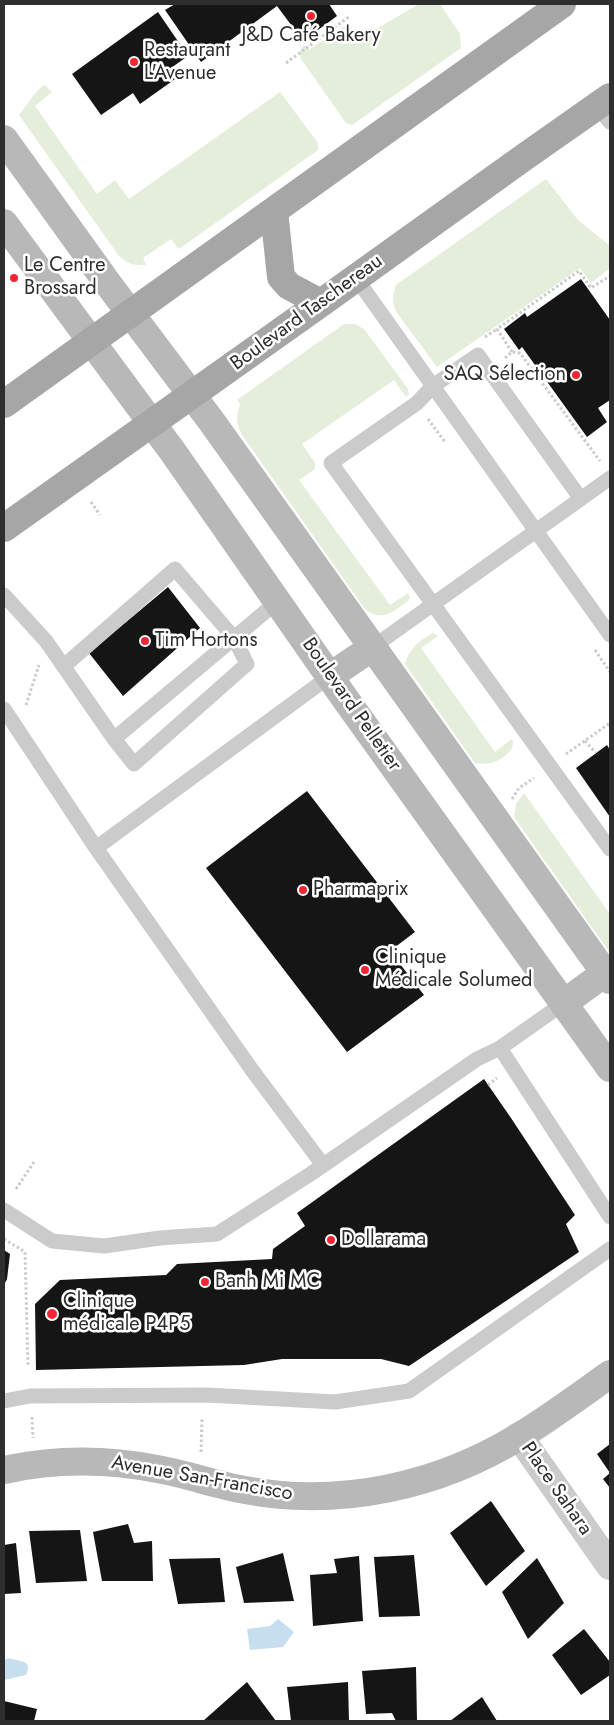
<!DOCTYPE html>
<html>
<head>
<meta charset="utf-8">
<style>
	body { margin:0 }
	#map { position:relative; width:614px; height:1725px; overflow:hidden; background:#fff; font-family:Jost,sans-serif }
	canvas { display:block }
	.frame { position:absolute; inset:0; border:5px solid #2e2e2e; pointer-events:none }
</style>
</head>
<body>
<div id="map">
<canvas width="614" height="1725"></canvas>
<div class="frame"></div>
</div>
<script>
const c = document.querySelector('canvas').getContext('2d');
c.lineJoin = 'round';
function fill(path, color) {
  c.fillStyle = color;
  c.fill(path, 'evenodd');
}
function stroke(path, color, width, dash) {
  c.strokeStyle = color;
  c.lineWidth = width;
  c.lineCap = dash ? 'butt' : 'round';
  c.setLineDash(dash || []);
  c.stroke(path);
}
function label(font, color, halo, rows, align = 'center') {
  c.font = font + ' Jost,sans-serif';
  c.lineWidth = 5;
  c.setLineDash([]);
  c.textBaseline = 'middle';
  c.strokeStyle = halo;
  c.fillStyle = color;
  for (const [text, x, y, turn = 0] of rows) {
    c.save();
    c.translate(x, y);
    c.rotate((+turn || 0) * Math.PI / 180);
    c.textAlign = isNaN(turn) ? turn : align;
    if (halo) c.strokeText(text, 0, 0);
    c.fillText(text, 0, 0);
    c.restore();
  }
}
const green = new Path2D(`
	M419,4h21l20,30 1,14 -109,77 -6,-2 -45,-64c-2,-6 -1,-9 3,-14l5,5 40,-27 10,16z
	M44,85l2,1 6,6 -17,14 62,88 18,-14 14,19 151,-107 38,51v7l-139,99 -8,-10 -28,19 3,7c-12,1 -18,-1 -27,-9l-100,-141 18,-24z
	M546,179l32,41 32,26v22l-19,15 -11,-15 -143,99 -40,-54c-5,-10 -5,-17 -1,-28z
	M344,324h11l9,5 44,60 1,5 -3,3 -12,-17 -92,64 13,19v6l-16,11 91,125 18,-12 2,5 -1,2c-15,11 -27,23 -44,9l-123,-174c-6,-11 -6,-19 -2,-31l-3,-4z
	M433,633l5,3 -17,12 74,104 17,-13c5,11 -11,21 -20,24 -6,1 -11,1 -17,0l-70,-99c4,-15 14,-24 28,-31z
	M524,793l86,121v39l-96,-136 2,-13z`);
const water = new Path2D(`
	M278,1619l16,13 -11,15 -33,3 -3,-21 23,-3z
	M9,1658c9,4 25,1 17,17l-22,5v-20z`);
const building = new Path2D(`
	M175,4h154l8,12 -34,25 -26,-35 -76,56 -36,-52z
	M158,12l30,44 -17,12 7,9 -38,27 -7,-11 -32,22 -29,-41z
	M581,279l29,41v80l-12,8 9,14 -20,15 -65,-90 -3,3 -15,-21 21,-16 2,4z
	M168,587l32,41 -77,68 -34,-43z
	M607,745l3,5v67l-34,-49z
	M307,791l108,141 -25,19 34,44 -77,57 -141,-184z
	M484,1079l27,39 64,97 -9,9 13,28 -170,114 -28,-7h-99l-38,6 -208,5 -1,-66 25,-24 106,-5 11,-11 95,-5 1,-10 32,-23 -8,-13z
	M4,1250l6,4 -3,25 -3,6z
	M610,1444v29l-13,-19z
	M610,1473v15l-7,-9z
	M491,1501l34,50 -39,35 -36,-53z
	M128,1524l6,19 18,-2 1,40h-51l-9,-49z
	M80,1530l7,51 -51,2 -7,-52z
	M16,1543l5,50 -17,1v-49z
	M283,1553l11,48 -50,2 -8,-36z
	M414,1555l6,61 -41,1 -5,-60z
	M359,1556l4,65 -50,5 -3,-51 27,-2 -3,-14z
	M220,1558l5,44 -47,2 -9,-45z
	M537,1558l27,45 -36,36 -26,-47z
	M584,1629l26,33v13l-29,20 -29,-40z
	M416,1667l1,54h-21l-4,-8 -26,1 -4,-43z
	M247,1682l29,39h-73z
	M348,1682l1,39h-58l-4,-34z
	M482,1697l15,24h-47z
	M4,1701l33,8 -3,12h-30z`);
const path = new Path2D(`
	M286,63l64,-47
	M485,337l12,-8
	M512,352l-15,-23 82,-58 12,17 19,-12
	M505,358l7,-6 8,1 80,108
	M428,419l17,23
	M91,502l9,13
	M595,650l15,22
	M26,705l13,-40
	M585,741l11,12
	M566,754l44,-31
	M512,799l7,-11 15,-10
	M488,1085l9,-7
	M16,1189l18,-27
	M4,1239l21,13 3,115
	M32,1417l1,21
	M201,1452l1,-33`);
const lane = new Path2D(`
	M597,106l13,16
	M356,278l254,357
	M581,499l-103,-144 -45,31 -16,17 -86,60c93,129 187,257 279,386
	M4,595l42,46 68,98 164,-138
	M373,647l237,-169
	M64,666l111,-97 59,69 13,26 -113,100 -20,-25
	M4,709l92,139 156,222 71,95
	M96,848l234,-172
	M500,1048l110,169
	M4,1210l48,31 52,5 56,-8 57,-4 95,-61 165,-114 23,-11 64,-45
	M4,1401l26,-5 177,-1 128,7 74,-11 201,-142`);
const street = new Path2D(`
	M519,1436l91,130`);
const secondary = new Path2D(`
	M4,139l105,146 103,137 398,558
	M4,223l169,229 173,248 264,368
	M330,676l43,-29
	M564,1003l41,-30
	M4,1470c50,-11 102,-11 153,-1 30,5 58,16 88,21 95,18 194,-4 275,-54 31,-19 61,-41 90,-62`);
const primary = new Path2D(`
	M274,211l7,66 8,9 32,17
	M4,404l558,-400
	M4,528l317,-225 202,-145 87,-61`);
const markers = [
	[311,16,5,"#f02634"],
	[134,62,5,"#f02634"],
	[14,278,5,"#f02634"],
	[576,375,5,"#f02634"],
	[145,641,5,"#f02634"],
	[303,890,5,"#f02634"],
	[365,970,5,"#f02634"],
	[331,1240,5,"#f02634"],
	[205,1282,5,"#f02634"],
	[52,1314,6,"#f02634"]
];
const poiNames = [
	["J&D Café Bakery",311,36,"center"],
	["Restaurant",144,51],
	["L'Avenue",144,74],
	["Le Centre",24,266],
	["Brossard",24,289],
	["SAQ Sélection",566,375,"right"],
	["Tim Hortons",155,641],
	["Pharmaprix",313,890],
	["Clinique",375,958],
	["Médicale Solumed",375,981],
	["Dollarama",341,1240],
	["Banh Mi MC",215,1282],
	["Clinique",63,1302],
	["médicale P4P5",63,1325]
];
const streetNames = [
	["Boulevard Taschereau",307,313,-36],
	["Boulevard Pelletier",351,705,55],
	["Avenue San-Francisco",202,1479,10],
	["Place Sahara",556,1489,55]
];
fill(green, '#e5eddb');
fill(water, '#c6deee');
fill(building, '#151515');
stroke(path, '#cbcbcb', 3, [2.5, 2.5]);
stroke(lane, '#cbcbcb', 15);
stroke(street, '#cbcbcb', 28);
stroke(secondary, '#b8b8b8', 28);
stroke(primary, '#a6a6a6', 28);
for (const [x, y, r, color] of markers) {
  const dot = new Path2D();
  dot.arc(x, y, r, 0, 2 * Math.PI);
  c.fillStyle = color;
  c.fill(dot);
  stroke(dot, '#fff', 2);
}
label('20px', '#2e2e2e', '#fff', poiNames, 'left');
label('20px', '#2e2e2e', '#fff', streetNames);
</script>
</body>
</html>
